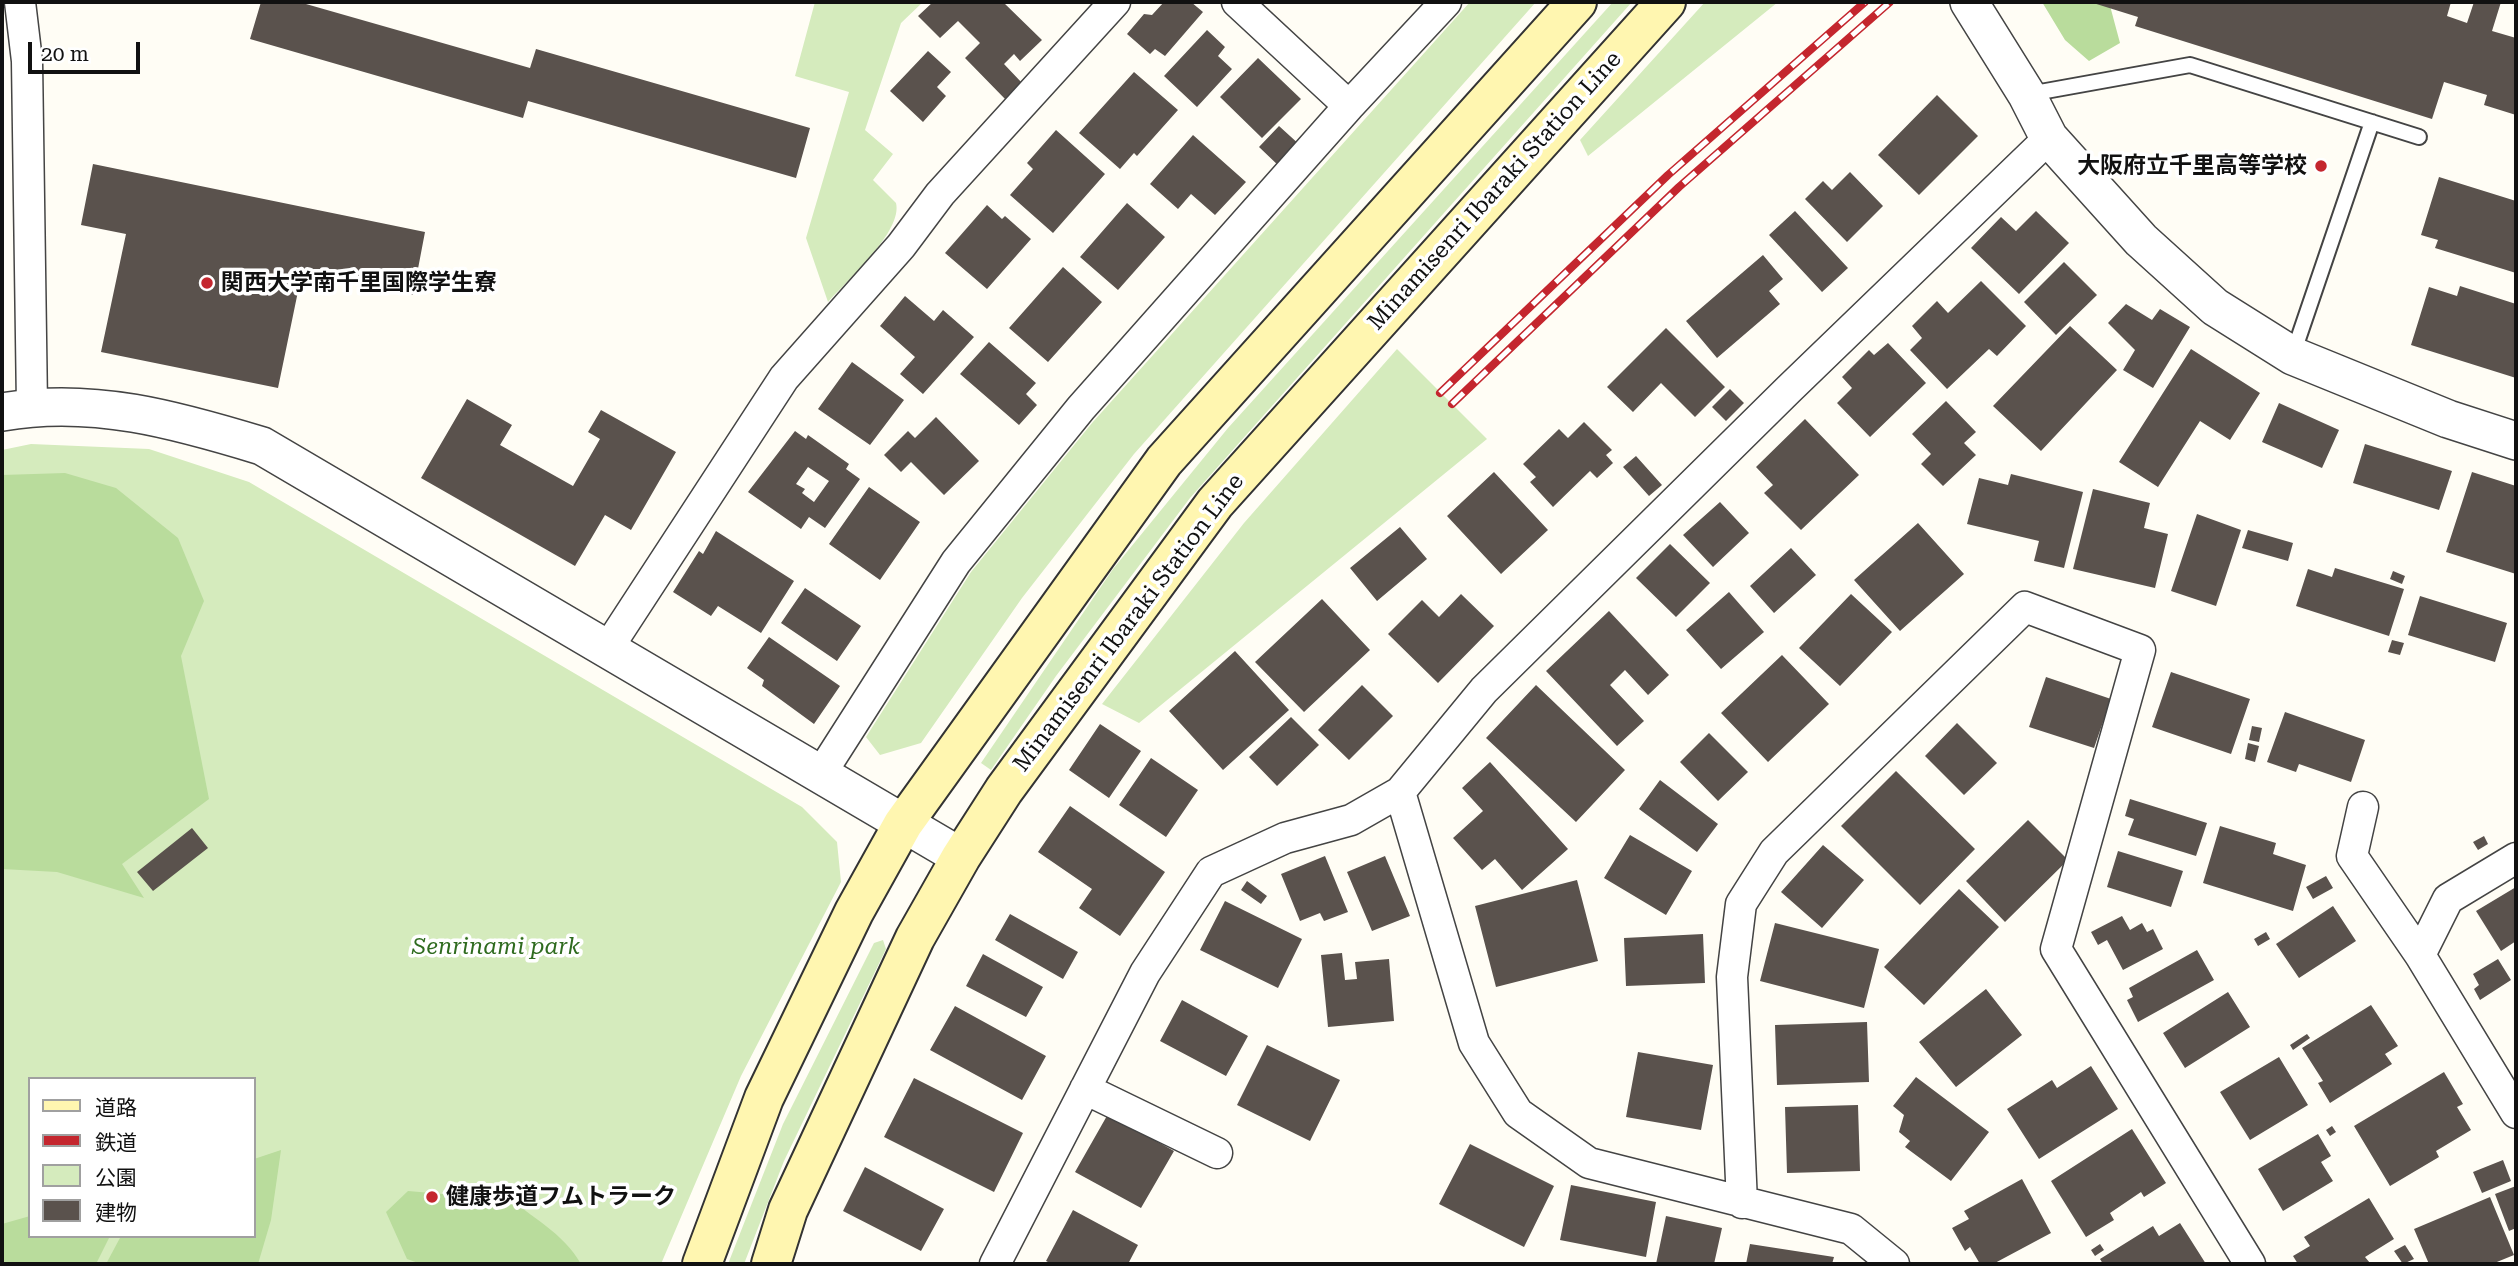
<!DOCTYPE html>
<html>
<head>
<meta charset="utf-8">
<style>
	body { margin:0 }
	#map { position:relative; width:2518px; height:1266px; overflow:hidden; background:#fffdf5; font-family:"Roboto Serif","Noto Sans JP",serif }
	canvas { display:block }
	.frame { position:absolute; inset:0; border:4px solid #111; pointer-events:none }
	.legend { position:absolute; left:28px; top:1077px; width:228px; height:161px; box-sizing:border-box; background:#fff; border:2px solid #a0a0a0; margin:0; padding:9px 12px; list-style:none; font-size:21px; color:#111 }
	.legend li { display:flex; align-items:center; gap:14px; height:35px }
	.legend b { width:35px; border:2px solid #a0a0a0 }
	.scale { position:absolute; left:28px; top:42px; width:112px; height:32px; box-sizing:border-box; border:4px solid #111; border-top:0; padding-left:9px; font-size:21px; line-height:24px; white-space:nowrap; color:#111; -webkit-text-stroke:5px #fff; paint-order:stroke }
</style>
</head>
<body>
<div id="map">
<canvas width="2518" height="1266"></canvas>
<div class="frame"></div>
<ul class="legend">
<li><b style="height:9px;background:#fff6b0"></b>道路</li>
<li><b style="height:9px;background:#c4262e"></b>鉄道</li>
<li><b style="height:19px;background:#d5ebbd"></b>公園</li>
<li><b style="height:19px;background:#5a524d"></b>建物</li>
</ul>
<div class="scale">20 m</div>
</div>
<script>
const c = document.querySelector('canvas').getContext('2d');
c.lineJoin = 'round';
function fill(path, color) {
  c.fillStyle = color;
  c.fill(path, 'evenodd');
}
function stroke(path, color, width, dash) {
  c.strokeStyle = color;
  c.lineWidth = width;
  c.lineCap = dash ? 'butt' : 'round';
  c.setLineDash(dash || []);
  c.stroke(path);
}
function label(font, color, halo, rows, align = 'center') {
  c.font = font + ' "Roboto Serif","Noto Sans JP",serif';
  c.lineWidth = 7;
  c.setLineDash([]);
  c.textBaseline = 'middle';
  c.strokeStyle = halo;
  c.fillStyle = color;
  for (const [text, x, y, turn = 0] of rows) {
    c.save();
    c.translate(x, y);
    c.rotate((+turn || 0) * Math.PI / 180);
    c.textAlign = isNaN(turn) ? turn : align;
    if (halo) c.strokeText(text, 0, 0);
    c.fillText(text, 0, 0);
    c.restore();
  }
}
const green = new Path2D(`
	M815,2h108l-22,21 -36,107 28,24 -20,26 23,23c7,28 -49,78 -68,99l-22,-64 43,-146 -54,-16z
	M1470,2h66l-402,452 -112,144 -101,145 -41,12 -14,-18 105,-165 121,-149z
	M1613,2h19l-442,496 -134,178 -65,94 -10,-7 132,-194 115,-141z
	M1705,2h73l-190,154 -8,-16z
	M1397,349l90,90 -348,284 -37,-19 142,-181z
	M31,444l118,5 100,33 553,325 35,35 4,40 -100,194 -80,188h-659v-814zM30,1079h224v157h-224z
	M883,940l3,9 -102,212 -40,103h-16l55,-140 91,-181z`);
const forest = new Path2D(`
	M2042,2h67l11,41 -31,18 -24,-21z
	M65,473l51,15 62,50 26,63 -23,55 28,143 -87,65 22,34 -87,-26 -55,-3v-394z
	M281,1150l-10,70 -13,44h-152l15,-28h133v-77z
	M408,1191l70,6 27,-3c26,24 58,38 76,70h-160l-14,-5 -21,-47z
	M30,1216v20h80l-14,28h-94v-40z`);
const building = new Path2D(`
	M261,2h38l231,66 6,-19 274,79 -14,50 -268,-77 -5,17 -273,-79z
	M933,2h70l39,38 -22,21 -6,-7 -10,10 18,19 -16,17 -41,-42 15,-15 -22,-22 -18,17 -22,-22z
	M1164,2h27l12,10 -38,44 -10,-7 -5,5 -23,-20 17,-20 8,1z
	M2090,2h361l-4,14 20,7 7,-21h27l-9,29 24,7v77l-32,-10 3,-10 -43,-13 -12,37 -297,-93 3,-9z
	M1207,30l18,17 -7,9 14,13 -35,38 -33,-31z
	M928,51l23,21 -14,15 9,9 -23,26 -33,-31z
	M1258,58l43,41 -39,39 -42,-41z
	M1134,72l44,38 -41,46 -3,-3 -14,16 -41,-36z
	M1937,95l41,41 -59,59 -41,-40z
	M1279,126l22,20 -20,22 -22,-21z
	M1056,130l49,44 -52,59 -43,-38 23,-26 -6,-6z
	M1193,135l53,47 -31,33 -24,-21 -13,15 -28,-25z
	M93,164l332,68 -12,63 -111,-23 -24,116 -177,-36 25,-118 -45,-9z
	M1850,172l33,34 -36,36 -42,-43 18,-18 9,9z
	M2439,177l77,24v72l-81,-25 3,-8 -17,-5z
	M1127,203l38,34 -47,53 -38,-33z
	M987,205l15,14 3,-3 26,23 -44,50 -42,-36z
	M1795,211l53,57 -26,24 -53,-57z
	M2036,211l33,32 -50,51 -48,-46 30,-31 15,14z
	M1763,255l20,24 -14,12 11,13 -63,54 -31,-37z
	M2064,262l33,33 -41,40 -32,-33z
	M1063,267l39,35 -54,60 -39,-34z
	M1981,281l45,45 -29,30 -8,-7 -42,40 -37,-39 12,-12 -10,-12 25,-25 11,12z
	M2460,286l56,18v74l-105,-33 18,-58 28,9z
	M905,296l29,25 9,-11 31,27 -51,57 -23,-20 15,-17 -35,-31z
	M2126,304l26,16 8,-11 30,18 -37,61 -30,-18 12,-20 -27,-27z
	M2070,326l47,44 -76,81 -48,-45z
	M1666,328l59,59 -30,30 -34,-34 -28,29 -26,-25z
	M989,342l47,41 -10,11 11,11 -18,20 -59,-51z
	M1888,343l38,40 -56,54 -33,-34 15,-15 -10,-11 27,-27 5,5z
	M2191,349l69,44 -30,47 -30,-19 -42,66 -39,-25z
	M852,362l52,38 -34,45 -52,-36z
	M1730,389l14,14 -18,18 -14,-14z
	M467,399l45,26 -12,20 73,41 27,-47 -12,-7 13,-22 75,42 -45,78 -26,-15 -30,51 -154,-88z
	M1946,401l30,31 -12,11 12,12 -33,31 -22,-22 10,-10 -19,-20z
	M2279,403l60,27 -17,38 -60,-26z
	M936,417l43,44 -35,34 -33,-33 -10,10 -17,-17 24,-24 7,7z
	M1805,419l54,56 -58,55 -37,-37 9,-8 -17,-18z
	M1584,422l28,28 -6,5 7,8 -16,15 -7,-7 -37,36 -23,-25 6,-5 -13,-13 36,-35 9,9z
	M795,431l11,8 2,-4 41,29 -3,5 14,10 -35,49 -16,-11 -8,12 -53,-37zM808,467l21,14 -15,21 -12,-9 3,-4 -9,-5z
	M2365,444l87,27 -13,39 -86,-27z
	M1636,456l26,29 -13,11 -26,-29z
	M1494,472l54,58 -47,44 -54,-58z
	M2472,472l44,14v88l-70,-22z
	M2011,474l72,18 -19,76 -30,-7 5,-20 -72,-17 12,-46 29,7z
	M869,487l51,35 -40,58 -51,-36z
	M2093,489l57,14 -6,25 24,6 -13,54 -82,-19z
	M1720,502l29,31 -36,34 -30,-32z
	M2197,514l44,16 -25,76 -45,-15z
	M1918,523l46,51 -64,57 -46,-51z
	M1400,527l27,32 -50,42 -27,-33z
	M2248,530l45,13 -5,18 -46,-13z
	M716,531l78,50 -33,52 -43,-27 -7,10 -38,-24 26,-41 4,3z
	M1670,544l40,39 -34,34 -40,-39z
	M1791,548l25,27 -42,38 -24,-27z
	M2335,568l69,21 -15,47 -93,-30 12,-37 24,8z
	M2393,571l12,5 -3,8 -12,-5z
	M805,588l56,38 -24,35 -56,-38z
	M1729,592l35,40 -43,37 -35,-39z
	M1461,594l33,32 -56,57 -50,-49 34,-34 17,17z
	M1851,594l41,38 -52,54 -41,-38z
	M2420,596l87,27 -12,39 -87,-27z
	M1322,599l48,51 -66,62 -49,-50z
	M1609,611l60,64 -21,20 -23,-25 -15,15 34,36 -27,25 -71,-75z
	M769,637l71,49 -26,38 -52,-38 2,-6 -17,-12z
	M2392,640l12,3 -4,12 -12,-3z
	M1235,651l54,59 -66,60 -54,-59z
	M1782,655l47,49 -61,58 -47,-49z
	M2171,672l79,27 -19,55 -79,-27z
	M2046,677l65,22 -17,49 -65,-21z
	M1362,685l31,31 -44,44 -31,-30z
	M1536,685l89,85 -49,52 -90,-84z
	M2285,712l80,28 -14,42 -52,-18 -3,8 -29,-10z
	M1291,717l28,28 -42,41 -28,-29z
	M1957,723l40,40 -33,32 -39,-39z
	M1100,724l41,27 -32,47 -40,-28z
	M2252,726l10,2 -3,14 -10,-2z
	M1709,733l39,39 -30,29 -38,-39z
	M2248,743l11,3 -4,16 -10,-3z
	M1151,758l47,32 -32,47 -47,-32z
	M1490,762l78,87 -46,41 -27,-31 -13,11 -29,-32 30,-27 -21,-23z
	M1896,771l79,78 -55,56 -79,-79z
	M1660,780l58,44 -21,28 -58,-43z
	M2130,799l77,24 -11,33 -68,-21 6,-16 -9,-3z
	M1070,806l95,66 -45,64 -41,-28 13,-19 -54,-37z
	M2028,820l40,40 -63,62 -39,-41z
	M2220,826l56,17 -3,11 33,11 -13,46 -90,-28z
	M192,828l16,20 -55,43 -16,-19z
	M1630,835l62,36 -26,44 -62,-37z
	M2484,836l4,8 -10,6 -5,-8z
	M1823,845l41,35 -42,48 -41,-36z
	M2118,851l65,20 -12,36 -64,-20z
	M1325,856l23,56 -24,9 -4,-8 -20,8 -19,-47z
	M1385,856l25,60 -38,15 -25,-59z
	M2326,876l7,12 -20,11 -7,-12z
	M1577,880l21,81 -102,26 -21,-81z
	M1247,881l20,15 -6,8 -20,-14z
	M2516,887v54l-15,10 -25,-40z
	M1959,889l40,38 -75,78 -40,-38z
	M1225,901l77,38 -24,49 -78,-38z
	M2333,906l23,35 -57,37 -23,-34z
	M1010,914l68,38 -15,27 -68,-39z
	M2122,916l8,14 12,-7 5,9 6,-3 10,20 -40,21 -16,-30 -9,5 -7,-13z
	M1775,923l104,26 -15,59 -104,-27z
	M2266,932l4,7 -12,7 -4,-7z
	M1703,934l2,49 -79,3 -2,-48z
	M2197,950l17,30 -76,42 -11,-22 6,-3 -4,-9z
	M1342,953l3,27 12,-1 -2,-17 34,-3 5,62 -66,6 -7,-72z
	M983,954l60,33 -17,30 -60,-31z
	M2498,959l13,21 -31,20 -6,-11 5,-4 -6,-11z
	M1986,989l36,46 -66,52 -37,-45z
	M2228,992l22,35 -65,41 -22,-35z
	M1182,1000l66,36 -22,40 -66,-35z
	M2371,1005l27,41 -13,8 7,10 -62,39 -12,-20 5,-2 -21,-33z
	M955,1006l91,50 -24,44 -92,-50z
	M1867,1022l2,60 -92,3 -2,-60z
	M2307,1034l3,4 -17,12 -3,-5z
	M1267,1045l73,35 -30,61 -73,-36z
	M1638,1052l75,13 -12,65 -75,-13z
	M2279,1057l29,48 -58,35 -30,-48z
	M2091,1066l27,43 -79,50 -32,-50 45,-29 5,8z
	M2444,1072l19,32 -6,3 14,23 -35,21 3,6 -49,29 -36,-60z
	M1916,1077l73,55 -38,49 -46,-34 5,-6 -11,-9 5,-17 -11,-9z
	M914,1078l109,55 -29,59 -110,-55z
	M1858,1105l2,66 -73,2 -2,-66z
	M1108,1114l66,37 -33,57 -66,-36z
	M2332,1126l4,6 -6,4 -4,-6z
	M2132,1129l34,54 -22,14 -3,-5 -31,21 4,7 -28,17 -35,-56z
	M2318,1134l13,22 -10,6 12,19 -50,30 -25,-42z
	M1470,1144l84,42 -30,61 -85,-43z
	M2503,1160l8,21 -29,12 -9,-21z
	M865,1167l79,42 -23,42 -78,-40z
	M2022,1179l29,54 -58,31h-13l-10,-17 -5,4 -13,-23 17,-9 -5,-8z
	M1571,1185l85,17 -10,55 -86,-17z
	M2516,1186v42l-7,3 -14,-37z
	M2490,1197l24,58 -22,9h-63l-15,-35z
	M2369,1198l25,41 -29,18 5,6 -72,1 -5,-8 17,-10 -6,-9z
	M1073,1210l65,35 -10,19h-76l-6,-3z
	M1666,1216l56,12 -8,36h-58z
	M2180,1223l26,41h-103l-3,-5 53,-33 6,10z
	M1750,1244l84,13 -2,7h-86z
	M2100,1244l4,6 -9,6 -4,-6z
	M2405,1245l9,14 -11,5 -9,-13z`);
const service = new Path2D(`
	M2029,94l161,-29 229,72
	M2293,354l79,-232`);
const minor = new Path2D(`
	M20,2l7,59 5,345
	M1237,2l112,104
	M606,651l178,-273 117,-132 39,-52 175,-192
	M820,775l136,-213 125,-154 268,-302 97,-104
	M2363,807l-11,49 68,99 96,158
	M2420,955l28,-56 68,-41
	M1085,1089l132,64
	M1742,1203l-10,-226 9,-73 33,-52 251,-245 115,43 -84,299 194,315
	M995,1264l150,-291 66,-101 74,-34 66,-18 49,-28
	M1894,1264l-43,-35 -262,-66 -71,-50 -44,-70 -74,-251 84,-102 304,-300 261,-252`);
const tertiary = new Path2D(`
	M1969,2l58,93 22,43 92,102 74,67 78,49 155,63 68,22
	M2,412c90,-16 175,8 260,34l699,411`);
const secondary = new Path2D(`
	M702,1264l62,-166 90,-186 49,-88 261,-363 413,-459
	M771,1264l17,-54 127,-272 46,-81 43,-67 211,-287 451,-501`);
const rail = new Path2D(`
	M1440,393l228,-218 197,-173
	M1452,404l227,-217 211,-185`);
const markers = [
	[2321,166,7,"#c4262e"],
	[207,283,7,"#c4262e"],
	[432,1197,7,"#c4262e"]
];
const poiNames = [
	["大阪府立千里高等学校",2307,166,"right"],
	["関西大学南千里国際学生寮",221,283],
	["健康歩道フムトラーク",446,1197]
];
const streetNames = [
	["Minamisenri Ibaraki Station Line",1495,191,-48],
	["Minamisenri Ibaraki Station Line",1129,623,-53]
];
const parkNames = [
	["Senrinami park",496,947]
];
fill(green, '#d5ebbd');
fill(forest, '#b9dc9c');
fill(building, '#5a524d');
stroke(service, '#444', 18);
stroke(minor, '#444', 33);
stroke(tertiary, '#444', 40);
stroke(secondary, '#333', 42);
stroke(service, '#fff', 14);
stroke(minor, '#fff', 30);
stroke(tertiary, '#fff', 37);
stroke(secondary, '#fff6b0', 38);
stroke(rail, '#c4262e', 8);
stroke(rail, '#fff', 5, [16]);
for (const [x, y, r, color] of markers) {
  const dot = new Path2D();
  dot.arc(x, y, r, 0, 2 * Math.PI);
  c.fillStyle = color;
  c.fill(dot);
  stroke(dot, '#fff', 2.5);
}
label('bold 23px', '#111', '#fff', poiNames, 'left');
label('23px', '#111', '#fff', streetNames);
label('italic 23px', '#2f6b1f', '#fff', parkNames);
</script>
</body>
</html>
